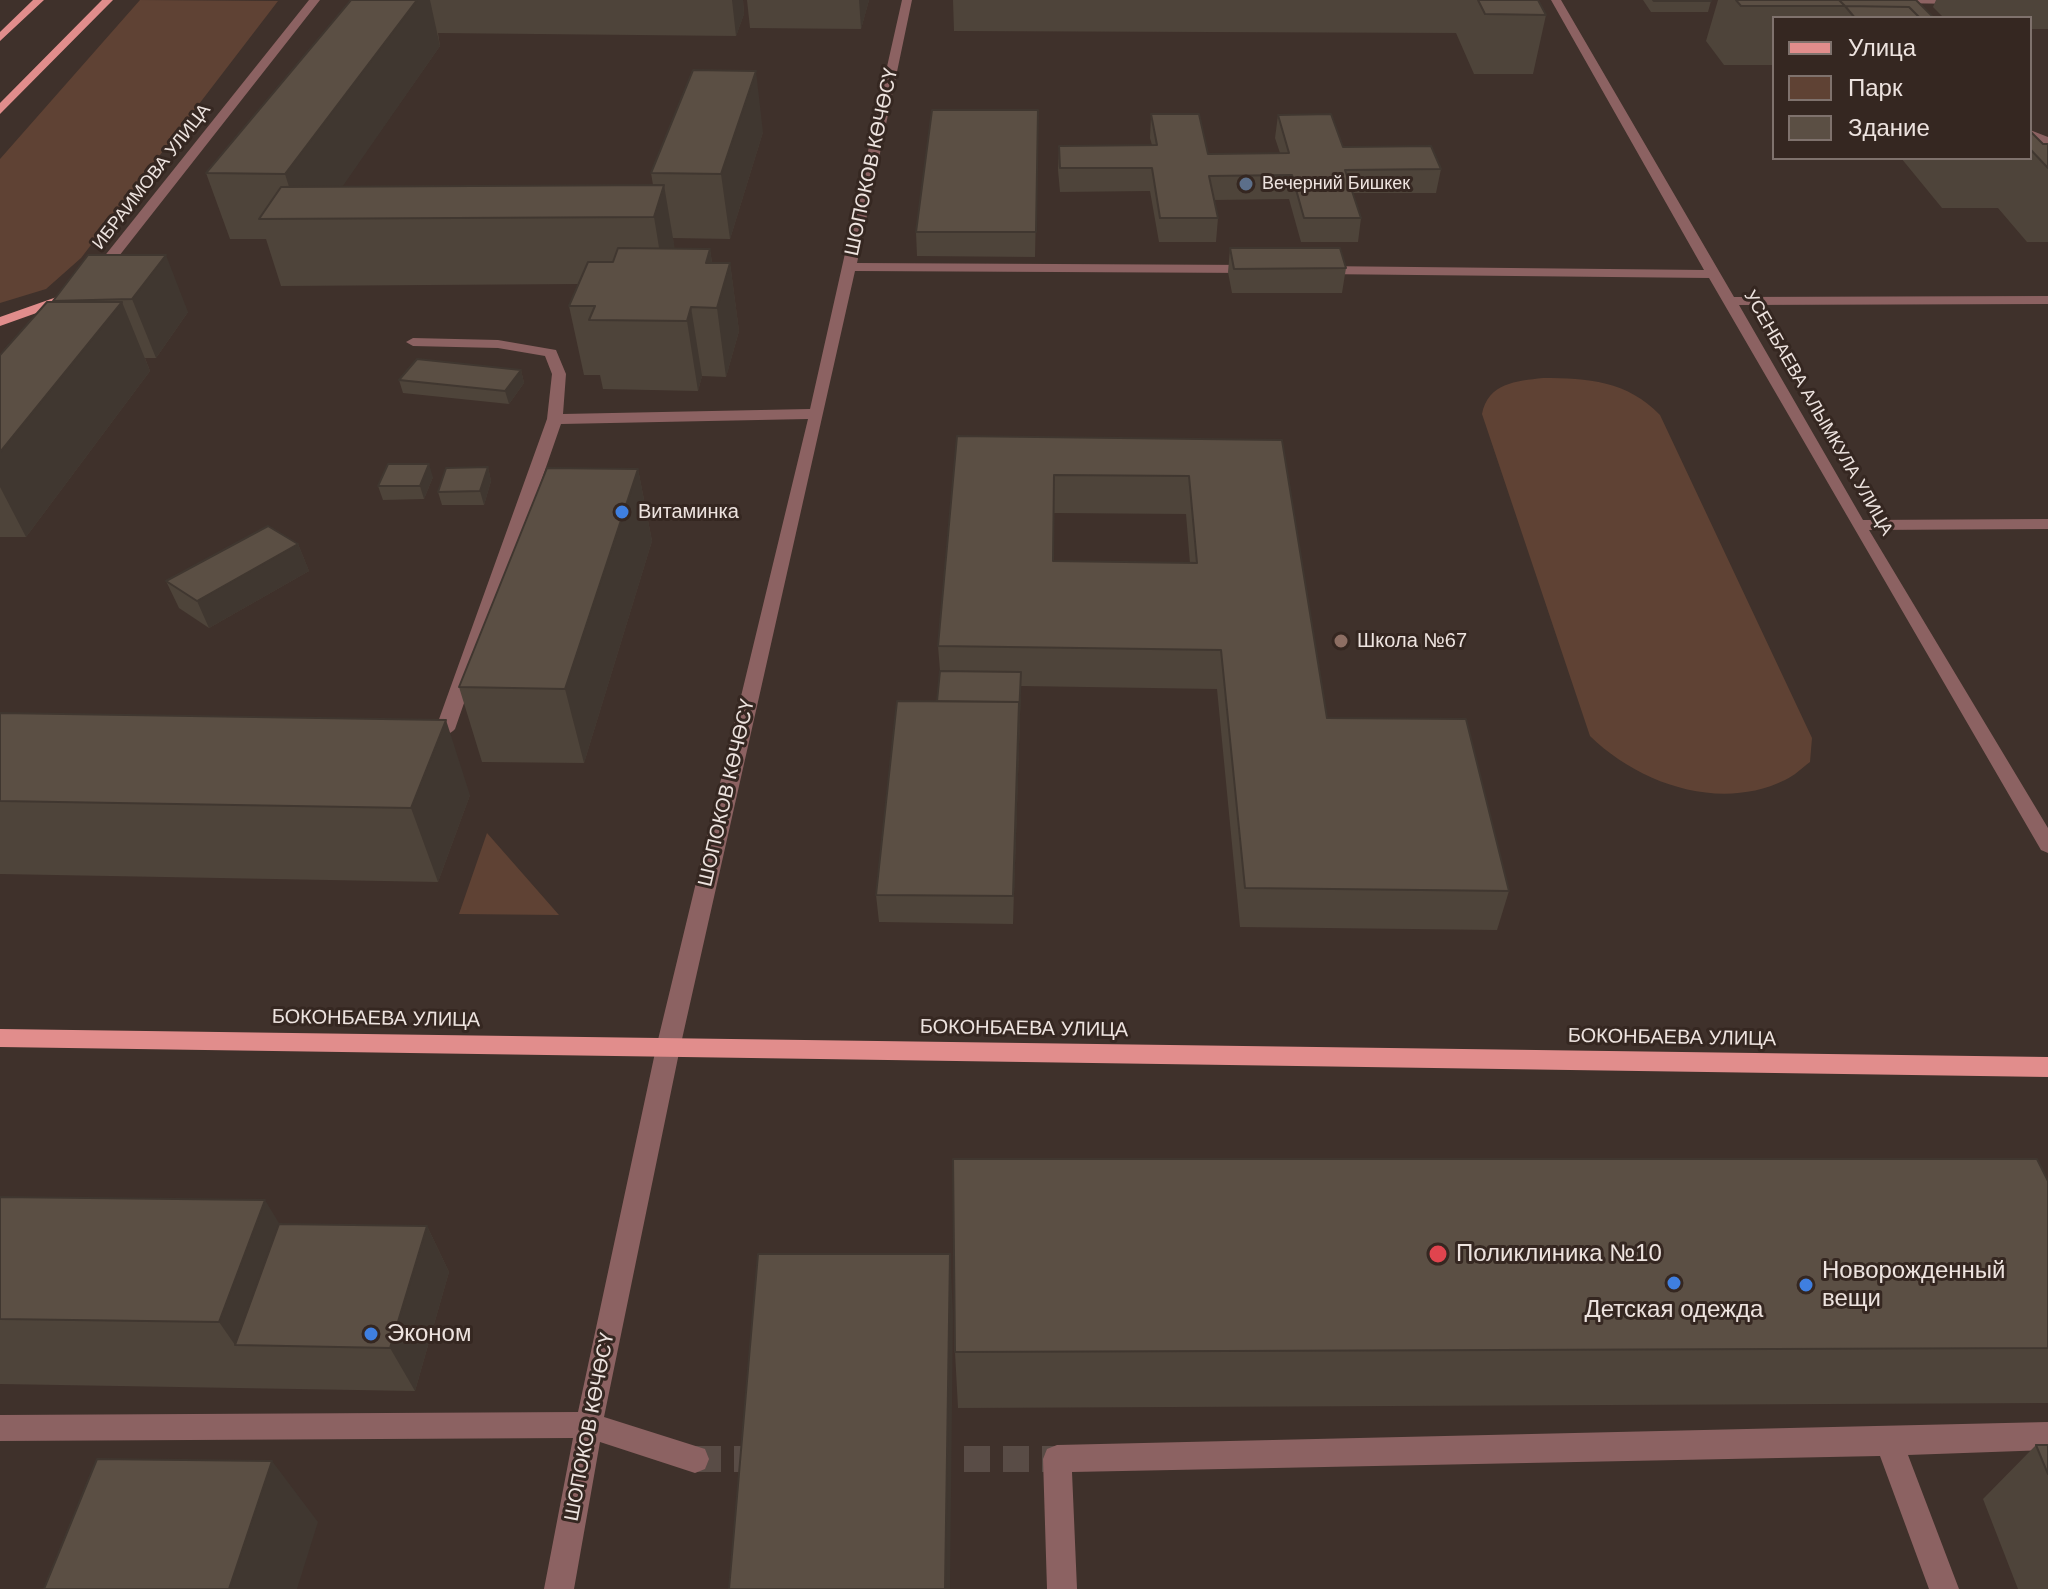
<!DOCTYPE html>
<html>
<head>
<meta charset="utf-8">
<style>
	body { margin:0 }
	#map { position:relative; width:2048px; height:1589px; overflow:hidden; background:#3f312b; font-family:Arial,sans-serif }
	canvas { display:block }
	.legend { position:absolute; left:1772px; top:16px; width:260px; height:144px; box-sizing:border-box; background:#352721; border:2px solid #7f726d; margin:0; padding:10px 14px; list-style:none; font-size:24px; color:#ede3df }
	.legend li { display:flex; align-items:center; gap:16px; height:40px }
	.legend b { width:40px; border:2px solid #7f726d }
</style>
</head>
<body>
<div id="map">
<canvas width="2048" height="1589"></canvas>
<ul class="legend">
<li><b style="height:10px;background:#e18d8c"></b>Улица</li>
<li><b style="height:22px;background:#5f4234"></b>Парк</li>
<li><b style="height:22px;background:#5b4f44"></b>Здание</li>
</ul>
</div>
<script>
const c = document.querySelector('canvas').getContext('2d');
c.lineJoin = 'round';
function fill(path, color) {
  c.fillStyle = color;
  c.fill(path, 'evenodd');
}
function stroke(path, color, width, dash) {
  c.strokeStyle = color;
  c.lineWidth = width;
  c.lineCap = dash ? 'butt' : 'round';
  c.setLineDash(dash || []);
  c.stroke(path);
}
function label(font, color, halo, rows, align = 'center') {
  c.font = font + ' Arial,sans-serif';
  c.lineWidth = 6;
  c.setLineDash([]);
  c.textBaseline = 'middle';
  c.strokeStyle = halo;
  c.fillStyle = color;
  for (const [text, x, y, turn = 0] of rows) {
    c.save();
    c.translate(x, y);
    c.rotate((+turn || 0) * Math.PI / 180);
    c.textAlign = isNaN(turn) ? turn : align;
    if (halo) c.strokeText(text, 0, 0);
    c.fillText(text, 0, 0);
    c.restore();
  }
}
const green = new Path2D(`
	M140,0l138,1 -197,257 -35,31 -46,14v-144z
	M1543,378c44,0 85,3 117,37l152,323 -2,24c-8,6 -16,14 -25,18 -65,32 -146,4 -195,-44l-108,-322c6,-31 34,-33 61,-36z
	M487,833l72,82 -100,-1z`);
const minorTunnel = new Path2D(`
	M695,1459h70
	M925,1459h132`);
const minor = new Path2D(`
	M309,0h11l-219,279h-10v-6z
	M902,0h10l-55,263 398,2 7,4 -7,4 -400,-2 -175,777 -76,369 101,32 4,10 -4,10 -10,4 -95,-31 -26,147h-30l29,-151 -573,3v-26l578,-3 78,-364 152,-629 -247,5 -106,305c-8,10 -33,10 -41,0l10,-7h14l109,-303 5,-45 -7,-18 -47,-8 -85,-2 -7,-4 7,-4 85,2 58,10 10,24 -3,40 247,-5z
	M1551,0h10l173,297 314,-1v8l-309,1 124,215 185,-1v10l-179,1 179,298v25l-7,-3 -332,-572 -390,-4 -7,-4 7,-4 385,4z
	M1888,0h77v1l-5,3 -67,-1z
	M2030,130l18,7v8l-18,-7z
	M2048,1422v28l-140,5 51,134h-30l-49,-133 -808,16 5,117h-30l-4,-130 4,-10 10,-4z`);
const major = new Path2D(`
	M33,0h11l-44,41v-9z
	M102,0h11l-113,114v-11z
	M68,293l5,1v6l-73,26v-9z
	M0,1029l2048,28v20l-2048,-30z`);
const wall = new Path2D(`
	M351,0h392l1,14 -8,22 -298,-3 2,13 -98,140 311,-1 -2,-12 112,-41 -33,107 -57,-1 1,11h36l2,14h18l9,68 -13,46 -24,-1 -4,15 -95,-2 -3,-14h-16l-15,-69 10,-22 -298,2 -15,-47h-36l-24,-66z
	M747,0h122l-8,29 -111,-1z
	M953,0h585l8,15 -13,59h-59l-18,-41 -502,-2z
	M1643,0h67l1,1 -3,11h-57z
	M1718,0h198l18,18h-160v47h-50l-18,-24z
	M1936,0h112v29h-18v-11h-86l-11,-11z
	M1038,110l-3,147 -118,-1 -1,-24z
	M1151,114l57,40 72,-1 -5,-15 3,-23 65,32 98,22 -5,24h-83l8,25 -3,24h-57l-12,-43 -75,1 4,18 -2,24h-57l-9,-51 -90,1 -2,-22 1,-24 93,-1 -2,-7z
	M2030,131l13,13h5v98h-21l-29,-34h-56l-41,-50h129z
	M1230,248l116,20 -4,25h-110l-4,-21z
	M88,255l100,57 -32,46h-11l5,13 -124,166h-26v-182l54,-53z
	M521,370l3,13 -15,21 -106,-11 -4,-13z
	M957,436l325,4 45,278 182,173 -12,39 -257,-3 -23,-238 -196,-3 -8,238 -134,-2 -3,-27 61,-194 3,-30 -2,-25zM1054,513l132,1 4,49 -137,-2z
	M488,467l3,14 -7,24h-42l-4,-13z
	M638,469l14,72 -68,222 -102,-1 -23,-75z
	M433,477l-9,22 -41,1 -5,-14z
	M298,544l11,27 -100,57 -30,-20 -13,-27z
	M0,713l470,82 -32,87 -438,-8z
	M2048,1181v222l-1090,5 -3,-56z
	M0,1197l279,27 148,2 22,46 -34,119 -415,-7z
	M2036,1445h12v144h-30l-35,-90z`);
const shadedWall = new Path2D(`
	M417,0h13l10,46 -120,173h-21l-14,-45z
	M732,0h11l1,14 -8,22z
	M859,0h10l-8,29z
	M756,71l7,61 -33,107 -9,-65z
	M664,185l11,65 -10,34 -11,-67z
	M710,249l8,55 12,-41 9,68 -13,46 -9,-69 -11,-45z
	M166,255l22,57 -32,46 -24,-59z
	M122,302l28,69 -124,166 -26,-50v-35z
	M691,307l11,69 -4,15 -11,-70z
	M521,370l3,13 -15,21 -4,-13z
	M429,464l4,13 -9,22 -4,-13z
	M488,467l3,14 -7,24 -4,-14z
	M638,469l14,72 -68,222 -19,-74z
	M298,544l11,27 -100,57 -12,-27z
	M1021,686l-8,238 6,-222z
	M446,720l24,75 -32,87 -27,-74z
	M265,1200l42,69 -72,76 -16,-23z
	M427,1226l22,46 -34,119 -25,-43z
	M950,1254l3,59 -3,276h-5z
	M272,1461l46,61 -21,67h-68z`);
const building = new Path2D(`
	M351,0h66l-132,174 -79,-1z
	M1478,0h60l8,15 -61,-1z
	M1653,0h57l1,1h-57z
	M1736,0h103l6,6h-104z
	M1839,0h77l18,18h-14l-11,-11 -64,-1z
	M1845,6l64,1 11,11h-65z
	M693,70l63,1 -35,103 -70,-1z
	M932,110h106l-2,122h-120z
	M1151,114h48l9,40 81,-1 -11,-38 53,-1 12,33 88,-1 10,23 -96,1 16,48h-57l-12,-43 -83,1 9,42h-58l-8,-50h-92l-1,-22 98,-1z
	M2030,131l13,13h5v24l-18,-19z
	M664,185l-10,32 -395,2 22,-32z
	M618,248l92,1 -4,14h24l-13,45 -26,-1 -4,14 -98,-1 6,-14h-26l19,-44h25z
	M1230,248h110l6,20 -112,1z
	M88,255h78l-34,44 -79,2z
	M47,302h75l-122,150v-97z
	M417,359l104,11 -16,21 -106,-11z
	M957,436l325,4 45,278 139,1 43,172 -264,-3 -24,-238 -283,-4zM1054,475l135,1 8,87 -144,-2z
	M388,464h41l-9,22h-42z
	M488,467l-8,24 -42,1 8,-24z
	M547,468l91,1 -73,220 -106,-2z
	M268,526l30,18 -101,57 -31,-20z
	M940,671l81,1 -2,43v-13l-82,-1z
	M897,701l122,1 -6,194 -137,-1z
	M0,713l446,7 -35,88 -411,-7z
	M953,1159h1084l11,22v167l-1093,4z
	M0,1197l265,3 -46,122 -219,-3z
	M279,1224l148,2 -37,122 -155,-3z
	M758,1254h192l-5,335h-216z
	M2036,1445h12v29z
	M97,1459l175,2 -43,128h-185z`);
const markers = [
	[1246,184,8,"#5c6f8a"],
	[622,512,8,"#3f7fe0"],
	[1341,641,8,"#8d6e63"],
	[1438,1254,10,"#e0444e"],
	[1674,1283,8,"#3f7fe0"],
	[1806,1285,8,"#3f7fe0"],
	[371,1334,8,"#3f7fe0"]
];
const farStreetnames = [
	["ИБРАИМОВА УЛИЦА",152,177,-52],
	["УСЕНБАЕВА АЛЫМКУЛА УЛИЦА",1818,413,60]
];
const farPoinames = [
	["Вечерний Бишкек",1262,184]
];
const streetNames = [
	["ШОПОКОВ КӨЧӨСҮ",872,162,-78],
	["ШОПОКОВ КӨЧӨСҮ",727,793,-77],
	["БОКОНБАЕВА УЛИЦА",376,1019,1],
	["БОКОНБАЕВА УЛИЦА",1024,1029,1],
	["БОКОНБАЕВА УЛИЦА",1672,1038,1],
	["ШОПОКОВ КӨЧӨСҮ",590,1427,-79]
];
const poiNames = [
	["Витаминка",638,512],
	["Школа №67",1357,641]
];
const nearPoinames = [
	["Поликлиника №10",1456,1254],
	["Новорожденный",1822,1271],
	["вещи",1822,1299],
	["Детская одежда",1674,1310,"center"],
	["Эконом",387,1334]
];
fill(green, '#5f4234');
stroke(minorTunnel, '#594c46', 26, [26, 13]);
fill(minor, '#8c6262');
fill(major, '#e18d8c');
fill(wall, '#4e443a');
fill(shadedWall, '#403730');
fill(building, '#5b4f44');
stroke(building, '#403730', 2);
for (const [x, y, r, color] of markers) {
  const dot = new Path2D();
  dot.arc(x, y, r, 0, 2 * Math.PI);
  c.fillStyle = color;
  c.fill(dot);
  stroke(dot, '#352721', 3);
}
label('18px', '#ede3df', '#352721', farStreetnames);
label('18px', '#ede3df', '#352721', farPoinames, 'left');
label('20px', '#ede3df', '#352721', streetNames);
label('20px', '#ede3df', '#352721', poiNames, 'left');
label('24px', '#ede3df', '#352721', nearPoinames, 'left');
</script>
</body>
</html>
